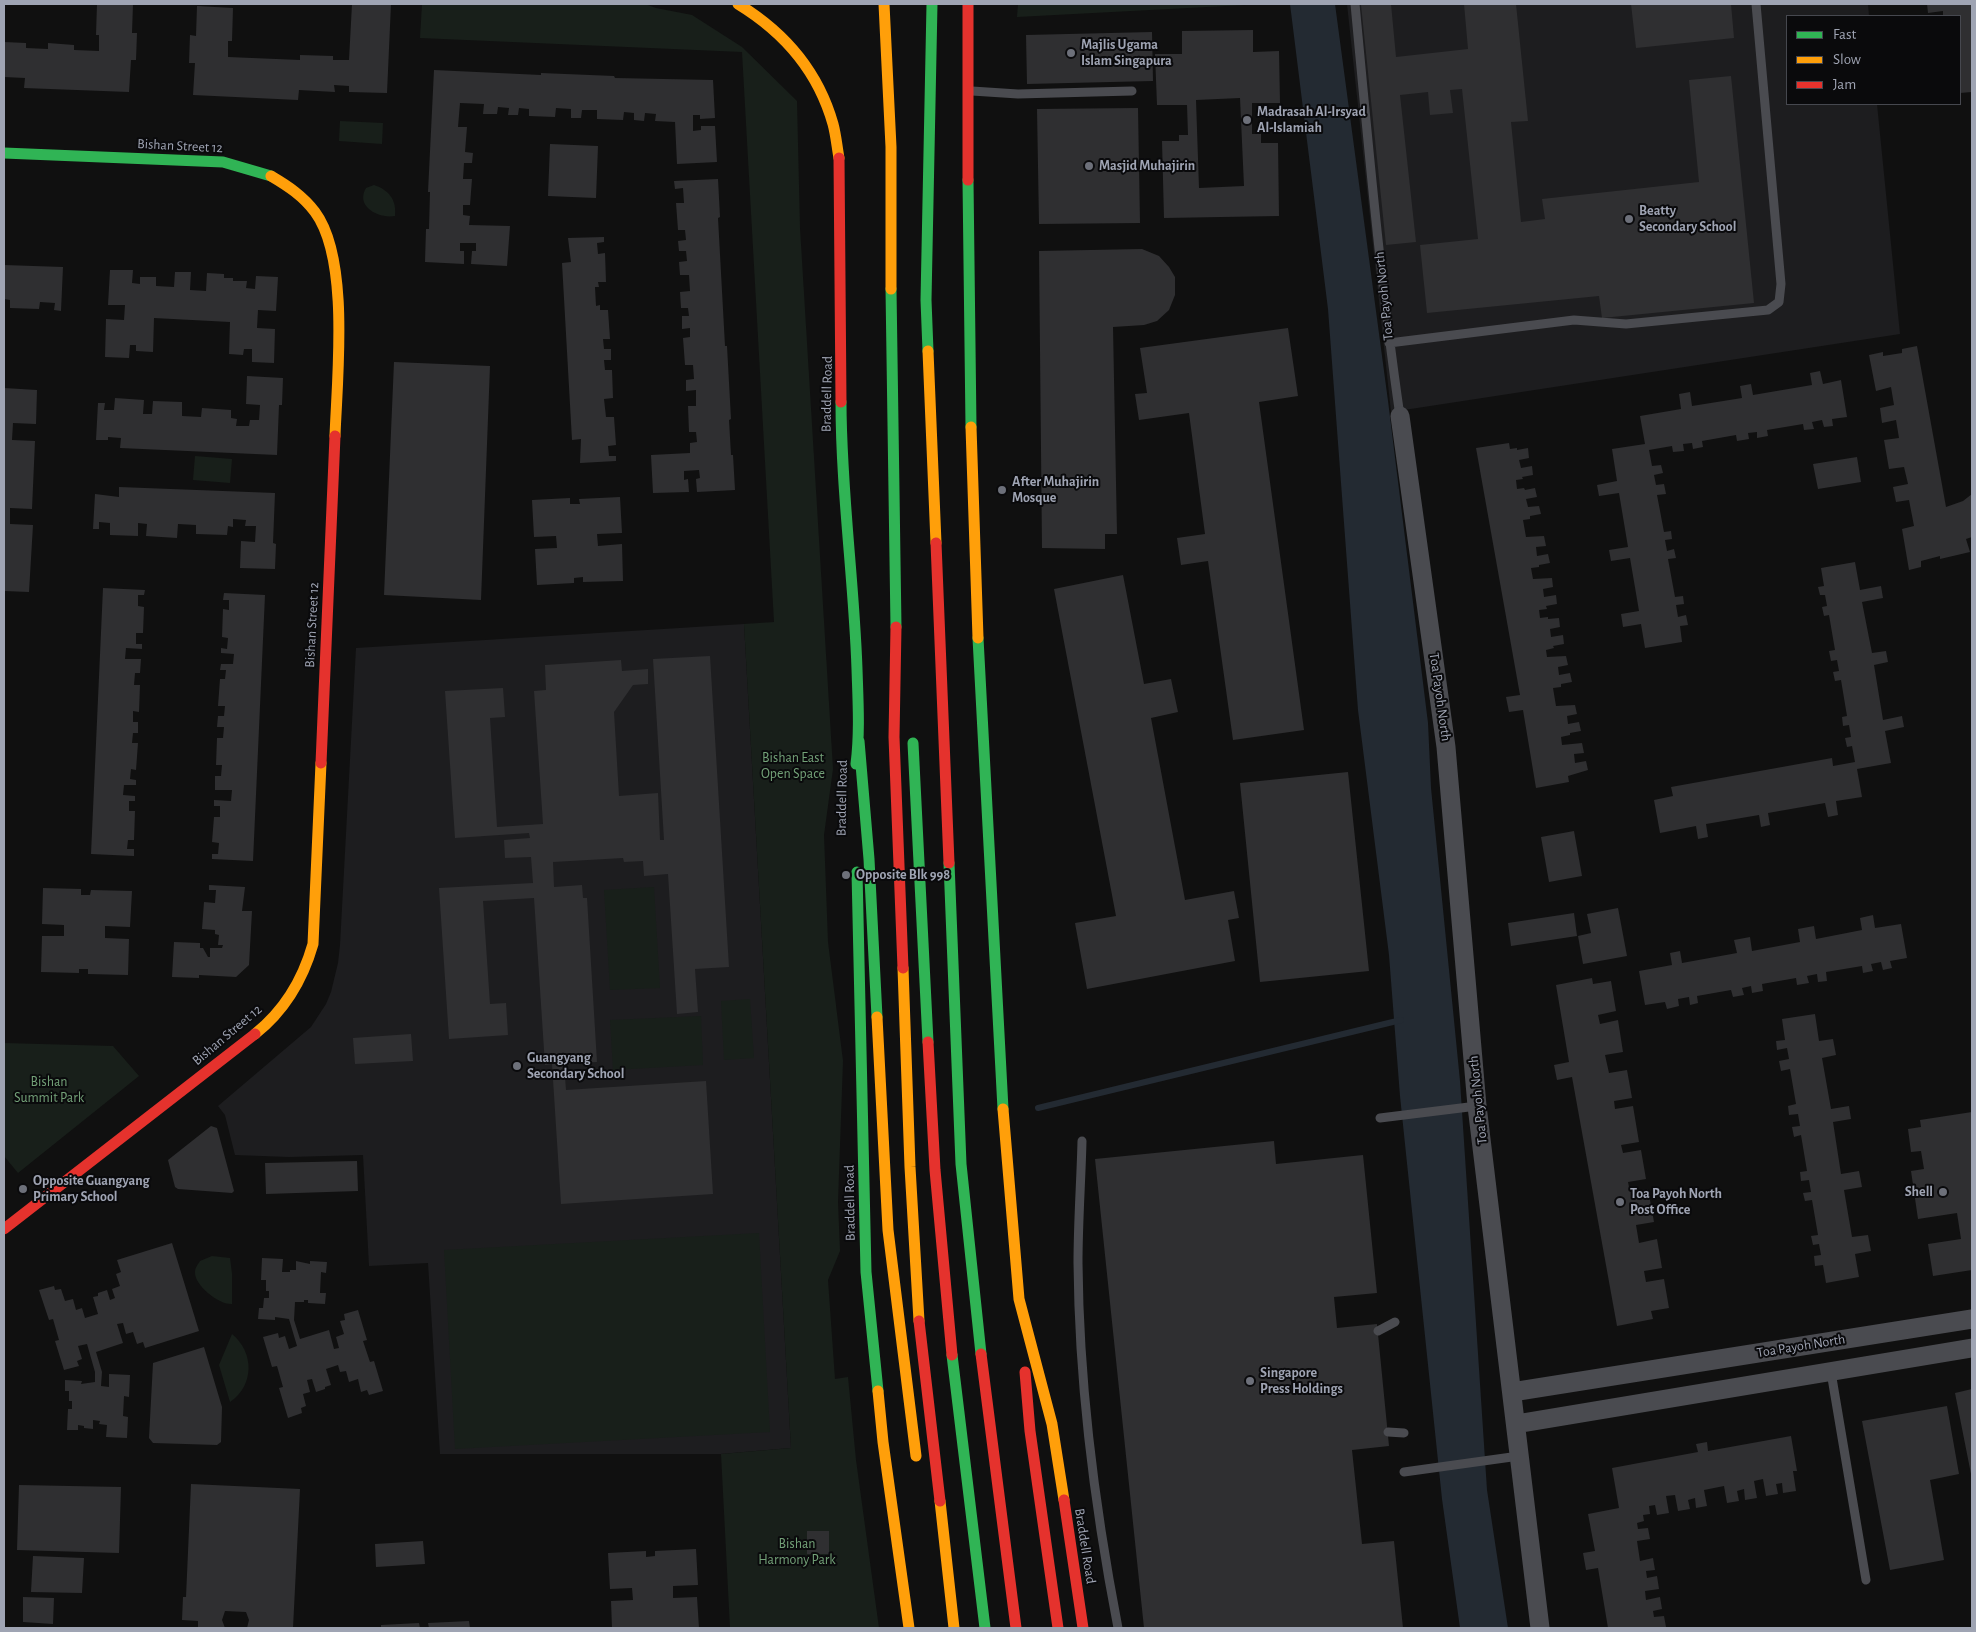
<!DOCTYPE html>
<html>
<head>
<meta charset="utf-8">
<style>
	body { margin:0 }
	#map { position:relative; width:1976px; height:1632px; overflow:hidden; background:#101010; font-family:"Alegreya Sans",sans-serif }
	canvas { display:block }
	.frame { position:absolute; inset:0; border:5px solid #9fa4b3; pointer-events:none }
	.legend { position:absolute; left:1786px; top:15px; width:175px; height:90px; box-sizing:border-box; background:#0a0a0c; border:1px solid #46484f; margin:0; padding:6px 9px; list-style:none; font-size:15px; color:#9fa4b3 }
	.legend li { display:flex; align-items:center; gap:10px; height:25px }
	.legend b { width:25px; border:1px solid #46484f }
</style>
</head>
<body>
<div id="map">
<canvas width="1976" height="1632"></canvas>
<div class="frame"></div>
<ul class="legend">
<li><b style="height:6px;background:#30b455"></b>Fast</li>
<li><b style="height:6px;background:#ff9f0a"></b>Slow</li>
<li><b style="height:6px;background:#e5322d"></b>Jam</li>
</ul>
</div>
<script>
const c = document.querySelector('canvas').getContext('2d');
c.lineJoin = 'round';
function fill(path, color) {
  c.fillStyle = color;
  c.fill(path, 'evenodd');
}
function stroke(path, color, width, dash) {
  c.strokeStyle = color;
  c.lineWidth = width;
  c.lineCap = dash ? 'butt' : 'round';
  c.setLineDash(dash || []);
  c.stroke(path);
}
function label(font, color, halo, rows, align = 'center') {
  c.font = font + ' "Alegreya Sans",sans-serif';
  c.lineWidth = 4;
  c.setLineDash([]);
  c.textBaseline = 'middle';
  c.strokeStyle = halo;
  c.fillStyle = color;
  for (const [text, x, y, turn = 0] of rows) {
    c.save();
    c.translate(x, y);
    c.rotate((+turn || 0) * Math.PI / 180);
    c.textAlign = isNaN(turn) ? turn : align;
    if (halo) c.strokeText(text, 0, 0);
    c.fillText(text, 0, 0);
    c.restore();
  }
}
const built = new Path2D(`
	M1347,4h521l1,12h-82v88h90l23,230 -509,78z
	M744,624l47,824 -70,6h-281l-12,-191 -59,3 -6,-111 -74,2 -54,-2 -10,-40 -7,-9 93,-79 15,-23 5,-12 7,-29 2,-18 16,-297z`);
const green = new Path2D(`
	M422,4h223l11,4 36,7 50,32 55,54 3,127 33,541 -9,66 4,107 15,119 -5,141 2,49 -12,29 7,99 13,-2 8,83 23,168h-149l-9,-174 70,-6 -47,-824 30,-2 -32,-570 -322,-14z
	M1018,4h227v1l-228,12z
	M340,121l43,2 -1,21 -43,-3z
	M374,185c15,5 23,15 21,31 -17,3 -40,-10 -29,-28z
	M195,456l37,3 -2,24 -37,-3z
	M654,887l6,101 -50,2 -6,-100z
	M750,999l4,59 -30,2 -3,-59z
	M701,1016l2,49 -90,5 -3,-50z
	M4,1043l109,3 26,30 -121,97 -14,-17z
	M759,1233l11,199 -315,17 -11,-199z
	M212,1256l18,2 2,16v30c-13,1 -38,-19 -37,-32 0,-4 3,-8 5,-11z
	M232,1334c22,18 23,51 -2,68l-11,-37z`);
const water = new Path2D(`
	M1290,4h45l53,397 40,322 3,65 29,293 27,409 21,138h-48l-18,-129 -42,-403 -11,-141 -31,-245 -30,-401z`);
const stream = new Path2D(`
	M1038,1108l363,-88`);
const building = new Path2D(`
	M97,4h36l-1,29h5l-1,27h-5l-2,32 -105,-4 1,-10 -21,-1v-35l22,1v5l22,1v-6l26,2v5l25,1v-16h-3z
	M352,4h39l-4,89 -38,-1v-6l-15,-1 1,7 -36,-2 -1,10 -105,-5 2,-32h-6l1,-28 6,1 1,-30 36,2 -1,33h-4v16l72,3v-5l33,1v4h16z
	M1371,4h20l5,53 72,-8 -4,-45h52l12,117 -17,1 10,100 24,-3 -3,-20 157,-17 -10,-102 42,-4 23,227 -152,15 -3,-22 -172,17 -7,-68 58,-6 -16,-150 -12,1 3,23 -23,2 -2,-23 -28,3 16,147 -30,3 -25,-240z
	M1631,4h100l3,34 -98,10z
	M1927,4h45v88l-12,1v-77h-17v-5l-15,2z
	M1253,30v22l26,-1 1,52h-28v31h9v9h17l1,73 -115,2 -2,-77h17v-6h9l-1,-30h-30l-2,-51h27v-23zM1240,98l4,88 -45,2 -3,-88z
	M1152,32l1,49 -126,3 -1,-49z
	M434,70l107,5v-2l73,3 1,2 98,2 2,38 -15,1v-4h-7v16l8,-1v-4h14l2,36 -40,2 -2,-42 -20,-1 1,-7 -11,-1 -1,8 -10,-1v-7l-10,-1 -1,8 -26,-1v-9h-15l-1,8h-10v-9l-15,-1 -1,9 -26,-1v-7l-10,-1 -1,7h-10l1,-7 -11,-1 -1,7h-14l1,-10 -24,-1 -2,24h9l-2,25 8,1 -1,10h-8l-1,16h9l-2,26h-7v10l7,1 -1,9 41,1 -3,40 -36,-2 1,-13h4v-8h-16v8h4v13l-39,-2 1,-33h3l1,-37h-2z
	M1138,108l2,115 -101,1 -2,-115z
	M550,144l48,2 -2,52 -48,-2z
	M718,179l2,38 -2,1 7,128h2l4,73 -2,1 2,35h2l2,35 -38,2 -1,-13 4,-1 -1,-8 -15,1v9l4,-1 1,13 -36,1 -2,-38 39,-2v-10l7,-1 -1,-10h-7l-1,-26h8v-16l-10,1v-11l8,-1 -1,-14h-8l-2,-27 7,-1v-9l-8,1v-13h7l-1,-8h-7l-1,-16 10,-1 -1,-16h-9l-1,-13 8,-1 -1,-10h-7l-1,-10 8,-1 -1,-10h-7l-2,-27h8l-1,-15 -8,1 -1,-8z
	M604,237v5l-7,1 1,11 7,-1 1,29h-8l1,5h-4l1,19 4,-1v5h8l2,29h-7l1,10h7v11h-7l1,10h7l1,28 -9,1 2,18h8l2,28 -8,1 1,10h7v5l-36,2 1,-24 -9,1 -10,-177 9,-1 -3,-24z
	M1142,249l17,7 10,11 6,10v18l-6,15 -12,11 -13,4 -31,2 4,207h-12v15l-63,-1 -3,-297z
	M4,265l59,2 -2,44 -7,-1 1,-7 -15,-1 -1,7 -29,-1v-8l-6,-1z
	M110,270h23l-1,13 8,1v-7h16v9l18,1 1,-15h16l-1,18 16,1 1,-18 17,1v4h9v3h14l-1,7 9,1 1,-13 22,1 -2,34 -18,-1 -1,18 18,1 -1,34 -22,-1v-13h-8l-1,6 -14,-1 1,-32 -76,-4 -1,34 -17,-1v-6h-6l-1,13 -24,-1 1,-38 18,1 1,-15h-17z
	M1288,328l10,68 -39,6 45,328 -71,10 -25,-179 -27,4 -4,-27 28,-4 -16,-121 -50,7 -4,-26 12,-1 -7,-45z
	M1917,346l29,161 17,-6 9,-7v43l-6,2 4,13 -30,7v-3l-19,5v6l-12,3 -7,-41 12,-3 -5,-26 -13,2 -3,-15 15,-3 -4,-17 -15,2 -5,-29 15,-2 -3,-18 -14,3 -2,-15 14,-3 -3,-18 -15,4 -7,-36 14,-3v4l19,-3v-4z
	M394,362l96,4 -9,234 -97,-5z
	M1820,371l3,13 18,-4 6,37 -15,2 1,7 -9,1 -2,-7 -10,2 2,7 -10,1 -1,-6 -36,6 1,6 -11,2v-6l-9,1 1,6 -12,2 -1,-6 -34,6 1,6 -10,2 -1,-6 -9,1 1,7 -11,1 -1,-6 -23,4 3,16 9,-1 2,8 -9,2 2,10 8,-1 2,10 -9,1 7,37 7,-1 1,8 -7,1 2,11 7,-2 2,9 -8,1 7,38 8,-1 1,8 -8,1 2,12 8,-2 2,10 -8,1 2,16 -37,6 -4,-24 -18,3 -2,-13 18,-3 -9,-53 -19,3 -2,-11 19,-3 -9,-54 -20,3 -2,-11 20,-4 -5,-32 33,-5 -5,-28 41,-7 -2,-15 11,-2 2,14 50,-8 -2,-12 11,-2 2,11 59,-10 -2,-12z
	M247,376l36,2 -1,27h-3l-2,50 -157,-7 1,-10 -13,-1v3h-12l2,-37h7l-1,7h10l1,-12 29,2 -1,14h9l1,-13 29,1v14l19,1 1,-9 29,2v8l6,1 -1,7h13l1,-6h9l1,-15 -14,-1z
	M4,388l33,2 -1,34 -23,-1 -1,17 23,1 -3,68 -22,-1v16l23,1 -4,67 -25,-1z
	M1509,443l1,6 7,-1v2l11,-2 1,10 -10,2 2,8 11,-2 1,9 -11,2 1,2 -7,1 1,9 7,-1 1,2 10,-2 2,9 -11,2 2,8 11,-1 2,8 -11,2v3l-7,1 3,17 18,-1 2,10 -10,1 1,9 11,-2 2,9 -11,2v2l-8,1 2,11 19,-1 1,9 -10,2 1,8 12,-2 1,9 -11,2 1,3 -8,1 1,8 8,-1v2l11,-1 1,9 -10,2 1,8 12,-2 1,9 -11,2 1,2 -8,2 1,7 19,-1 2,9 -10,2 1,8 11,-2 2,9 -11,2v3l-8,1 3,18 19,-1 2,9 -10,2 1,8 11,-2 2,9 -11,2v2l-9,2 1,8 20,-2 2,10 -10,1 1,9 11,-2 2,9 -20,6 1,6 -33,6 -13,-78 -14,2 -3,-15 14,-2 -44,-247z
	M1857,457l4,25 -43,7 -5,-25z
	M119,487l156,6 -2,50 3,1 -1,25 -35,-1 1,-27 14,1 1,-16h-11l1,-6 -13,-1v8l-5,-1 -1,9 -31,-1v-9l-18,-1 -1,14 -31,-2 1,-12 -9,-1v13l-28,-1v-12l-11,-1v7h-6l2,-35 24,3z
	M620,497l2,36 -25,1 1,12 24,-2 1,37 -40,1v-5l-9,1v5l-37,2 -2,-36 22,-1 -1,-12 -22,1 -2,-37 38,-2v6h10l-1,-5z
	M1855,562l5,28 21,-4 2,12 -21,4 10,51 14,-2 2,11 -14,3 9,55 19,-4 2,11 -19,4 6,32 -34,6 5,28 -26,4 2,14 -10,2 -3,-14 -57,10 2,12 -9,2 -2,-12 -53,9 2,13 -10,2 -2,-13 -36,7 -6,-33 19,-4 -2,-9 161,-29 1,8 22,-4 -3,-16 -5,1 -2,-9 6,-1 -2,-12 -6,1 -1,-9 5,-1 -6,-36 -6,1 -2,-9 6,-1 -2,-11 -6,1 -2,-10 6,-1 -6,-35 -5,1 -2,-9 5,-1 -2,-11h-5l-2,-8 6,-1 -3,-18z
	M1123,575l21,109 27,-5 7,33 -27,6 34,182 49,-9 5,27 -11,2 7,41 -148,28 -12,-66 41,-7 -62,-327z
	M103,588l42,2 -1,5h-6v11l6,1 -1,26h-7v11h6v5l-16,-1 -1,11h16l-1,14h-5l-1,12h6l-1,27 -6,-1v11h5v11h-5l-1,10h6l-2,27 -5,-1 -1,10 6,1v5h-12l-1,10 12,1v5h-6v10h6l-1,29h-6l-1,9h7v7l-43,-2z
	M224,593l41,2 -12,266 -41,-2v-5h6l1,-11 -7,-1 2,-25h6v-11h-6v-6l17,1 1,-11h-17v-14h6l1,-11h-6l1,-27h6l1,-11h-7l1,-11h6l1,-10h-7l2,-27h5l1,-9h-6l1,-6h12l1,-10 -13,-1v-5l6,1 1,-11 -6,-1 1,-28 6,1v-10h-6z
	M710,656l19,311 -34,2 3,43 -21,2 -9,-140 -24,2 -1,-15 -19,1 -1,-4 -70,4 1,25 28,-2 1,13h4l10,164 -33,2 2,26 140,-9 7,113 -152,10 -9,-140 -7,1 -11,-167 -51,3 7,103 16,-1 2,32 -59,4 -10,-151 94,-5 -2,-26 -26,1 -1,-18 26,-2 -1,-5 -74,5 -10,-147 58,-3 2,29 -15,1 7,109 46,-3 -9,-133 12,-1 -1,-25 76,-5 1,11 26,-2v15l-15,1 -19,27 5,84 39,-3 2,47h4l-11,-181z
	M1348,772l21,199 -109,11 -20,-199z
	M1574,831l8,45 -33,6 -8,-45z
	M209,885l36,2 -3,24h10l-3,54 -13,12 -37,-2v3l-27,-1 2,-35 26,1v5h3l5,9h2v-9h12l1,-3h-5l1,-10 -4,-1v-4l-13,-1 2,-27 11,1 1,-13h-7z
	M43,888l38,1v6h9l1,-5 41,1 -2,36 -25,-1v12l24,1 -1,36 -40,-1v-5h-9v4l-38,-1 1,-36h22v-11l-22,-1z
	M1618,908l9,48 -44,8 -5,-28 13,-3 -4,-19z
	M1574,913l3,23 -66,10 -3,-23z
	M1873,915l2,13 26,-4 6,34 -17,3 2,7 -9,2 -2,-8 -10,2 2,7 -10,2 -1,-7 -36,6 1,9 -9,1 -1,-8 -10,2 2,7 -12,2 -1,-7 -34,6 1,7 -11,2 -1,-7 -9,2 2,7 -11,2 -2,-7 -34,6 1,7 -8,2 -1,-8 -11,2 1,7 -12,3 -2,-7 -20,3 -6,-34 33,-6 -2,-12 10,-2 2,12 55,-10 -3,-13 16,-3 2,14 48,-9 -2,-13 16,-3 2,13 46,-9 -2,-12z
	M1592,978l1,6 18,-3 5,30 -18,4 2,9 18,-4 5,32 -18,3 4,18 18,-3 5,28 -18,3 1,8 18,-3 6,36 -18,3 2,8 18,-3 5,29 -18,3 2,10 18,-3 6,33 -18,3 3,18 18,-4 5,29 -18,3 2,11 18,-3 5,29 -18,3 2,8 -36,7 -45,-249 -15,3 -3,-15 15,-3 -13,-77z
	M1815,1014l4,27 14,-2 3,16 -14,3 9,51 18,-3 2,13 -18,3 8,52 18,-3 3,16 -18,3 8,47 16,-2 3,16 -16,3 4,23 -33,6 -3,-18 -8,1 -1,-10 7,-1 -2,-11 -6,1 -2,-9 7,-1 -6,-35 -7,1 -2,-8 8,-1 -2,-12 -8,1 -1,-9 7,-1 -6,-36 -7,2 -2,-10 8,-1 -2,-12 -9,1 -1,-9 8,-2 -6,-35 -9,2 -2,-10 10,-2 -2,-11 -10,2 -1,-9 9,-1 -3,-21z
	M411,1034l2,27 -58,3 -2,-26z
	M1972,1112v158l-39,6 -5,-32 33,-5 -4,-26 -39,6 -7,-48 13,-2 -3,-18 -10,1 -3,-23 13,-2 -1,-7z
	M211,1126l6,2 17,63 -2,2 -54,-4 -3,-2 -7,-27z
	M1274,1141l2,23 87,-9 14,138 -43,4 3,31 40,-4 12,122 -37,4 10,94 32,-3 9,87h-259l-49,-469z
	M357,1161l1,30 -92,3 -1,-31z
	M172,1243l27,88 -54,17 -2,-6 -6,2 -4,-12 -7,2 -3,-11 -6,1 6,19 -27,9 6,20 -1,14 8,1v-13l21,1 -1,22 -5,-1 -1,20 5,1 -1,21 -21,-1 1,-12 -8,-1 1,-3 -7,-1v9l-9,-1v-2l-6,-1v5h-11l1,-21h4v-8h-3v-10h-4v-11l17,1 -1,3 14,-2v-10l-8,-28 -9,2 4,13 -5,2 2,5 -15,4 -9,-29 4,-1 -6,-21 -4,1 -10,-30 15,-4 1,4 6,-1 4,12 8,-2 3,11 6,-2 3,10 13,-4 -5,-17 5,-1v-3l9,-3 3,10 5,-2 -3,-9 8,-3 -4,-12 5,-2 -4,-12z
	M262,1258l21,1 -1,13h8v-2h6v-9l14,3v-3l17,1 -1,11 -5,-1 -1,21h6l-1,11 -17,-1v-3h-4v2h-9l-1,18 6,19 29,-9 5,19 5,-1 -3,-11 8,-3 -4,-13 5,-1 -1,-6 14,-4 9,30 -4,1 7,21 4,-1 9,30 -14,4 -2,-5 -6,2 -3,-13 -9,3 -3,-11 -6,1 -2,-7 -12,4 5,16 -6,2v2l-9,3 -4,-13 -5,1 3,12 -7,2 3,12 -5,2 1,5 -14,5 -9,-30 4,-1 -6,-21 -5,1 -9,-30 15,-4 1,5 6,-2 4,13 8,-3 -8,-27 -14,-2v3l-17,-1 1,-11h4l1,-10h5v-7h-3v-11h-5z
	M204,1347l18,60 -1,35 -4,3 -64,-2 -4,-5 4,-75z
	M1972,1389v85h-1l-16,-81z
	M1947,1406l12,68 -29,6 14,80 -54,10 -28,-149z
	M1791,1436l6,35h-4l3,20 -13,2 -1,-10 -6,1 2,10 -12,2 -3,-17 -9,2 3,17 -12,2 -1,-11 -7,2 2,10 -12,2 -3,-17 -20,4 3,16 -11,2 -1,-10 -7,2 2,9 -12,2 -3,-16 -9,1 3,17 -12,2 -2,-10 -6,1 1,8 -7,1 1,6 -7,2 1,6 10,-1 2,11 -13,2 3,20 13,-3 2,12 -9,1 1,7 10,-2 2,13 -14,2 1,9 14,-3 2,12 -9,2 1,6 10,-1 2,11 -58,1 -10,-60 -12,2 -3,-17 12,-2 -7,-37 31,-6 -7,-40 86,-16 -2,-8 11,-2 1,9z
	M191,1484l109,5 -7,139h-46l2,-8 -3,-8 -21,-1 -3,9 3,8h-27v-7l-16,-1 1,-23h3z
	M19,1485l102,2 -2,66 -102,-3z
	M807,1531h22v23h-22z
	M423,1541l2,23 -49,3 -1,-23z
	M696,1549l2,36 -25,1v12l24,-1 2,31h-87l-1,-27 22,-1 -1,-12 -22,1 -2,-36 38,-2v6l9,-1v-5z
	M33,1556l51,2 -2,35 -51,-1z
	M23,1597l31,1 -1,26 -30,-2z
	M469,1621l1,7h-41l-1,-5z
	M419,1623l1,5h-39v-3z`);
const lane = new Path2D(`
	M1355,4c13,137 25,275 45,412
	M972,91l46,3 114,-3
	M1389,343l185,-23 52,4 142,-14 11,-8 2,-18 -25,-280
	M1380,1118l97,-12
	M1082,1141c-1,41 -4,81 -4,122 1,122 17,246 40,365
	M1378,1331l17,-9
	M1831,1372l35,208
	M1388,1432l16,1
	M1404,1472l115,-16`);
const street = new Path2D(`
	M1400,416l46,331 31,359 63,522
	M1512,1392l460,-73
	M1516,1424l456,-76`);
const fast = new Path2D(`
	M4,153l219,9 48,14
	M968,180l3,247
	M891,289l5,338
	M928,351l-2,-51 6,-296
	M841,402c0,89 13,178 16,267 1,32 3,63 -1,95
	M978,638l25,471
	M859,741l10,118 8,158
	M913,743l15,299
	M949,863l12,301 20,190
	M857,872l9,400 12,119
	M952,1355l33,273`);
const slow = new Path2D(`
	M738,4c46,28 80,67 95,120 3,11 4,23 6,34
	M884,4l7,143v142
	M271,176c17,10 32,20 44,36 35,47 22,166 20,224
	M928,351l8,192
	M971,427l7,211
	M903,968l7,199 9,154
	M877,1017l11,213 28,226
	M255,1034c29,-23 48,-55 58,-90l8,-181
	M1003,1109l16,190 33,125 12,76
	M878,1391l5,51 26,186
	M940,1501l14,127`);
const jam = new Path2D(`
	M968,4v176
	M839,158l2,244
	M936,543l13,320
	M896,627l-2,110 9,231
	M321,763l14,-327
	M928,1042l7,128 17,185
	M4,1229l251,-195
	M919,1321l21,180
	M981,1354l35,274
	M1025,1372l5,59 28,197
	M1064,1500l19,128`);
const markers = [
	[1071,53,5,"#6d707a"],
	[1247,120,5,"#6d707a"],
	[1089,166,5,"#6d707a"],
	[1629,219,5,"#6d707a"],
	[1002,490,5,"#6d707a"],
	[846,875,5,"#6d707a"],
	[517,1066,5,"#6d707a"],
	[23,1189,5,"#6d707a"],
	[1943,1192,5,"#6d707a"],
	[1620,1202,5,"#6d707a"],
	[1250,1381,5,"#6d707a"]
];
const poiNames = [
	["Majlis Ugama",1081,45],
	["Islam Singapura",1081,61],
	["Madrasah Al-Irsyad",1257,112],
	["Al-Islamiah",1257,128],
	["Masjid Muhajirin",1099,166],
	["Beatty",1639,211],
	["Secondary School",1639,227],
	["After Muhajirin",1012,482],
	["Mosque",1012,498],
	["Opposite Blk 998",856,875],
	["Guangyang",527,1058],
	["Secondary School",527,1074],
	["Opposite Guangyang",33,1181],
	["Primary School",33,1197],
	["Shell",1933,1192,"right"],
	["Toa Payoh North",1630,1194],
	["Post Office",1630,1210],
	["Singapore",1260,1373],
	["Press Holdings",1260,1389]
];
const streetNames = [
	["Bishan Street 12",180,146,3],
	["Toa Payoh North",1384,296,-96],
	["Braddell Road",827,394,-89],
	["Bishan Street 12",312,625,-87],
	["Toa Payoh North",1440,697,82],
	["Braddell Road",842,798,-89],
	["Bishan Street 12",227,1035,-40],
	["Toa Payoh North",1478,1100,-96],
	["Braddell Road",850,1203,-91],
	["Toa Payoh North",1801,1346,-9],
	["Braddell Road",1085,1546,81]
];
const parkNames = [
	["Bishan East",793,758],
	["Open Space",793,774],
	["Bishan",49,1082],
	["Summit Park",49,1098],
	["Bishan",797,1544],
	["Harmony Park",797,1560]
];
fill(built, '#1d1d1f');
fill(green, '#181f1a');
fill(water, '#232a32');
stroke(stream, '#232a32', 6);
fill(building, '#2f2f31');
stroke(lane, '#4a4b50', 9);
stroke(street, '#4a4b50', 19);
stroke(fast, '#30b455', 11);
stroke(slow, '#ff9f0a', 11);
stroke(jam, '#e5322d', 11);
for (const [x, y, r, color] of markers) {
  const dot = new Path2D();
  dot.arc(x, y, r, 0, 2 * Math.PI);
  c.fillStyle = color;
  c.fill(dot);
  stroke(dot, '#0a0a0c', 2);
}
label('bold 14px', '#9fa4b3', '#0a0a0c', poiNames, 'left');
label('14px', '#9fa4b3', '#0a0a0c', streetNames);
label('14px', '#73a178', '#0a0a0c', parkNames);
</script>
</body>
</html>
